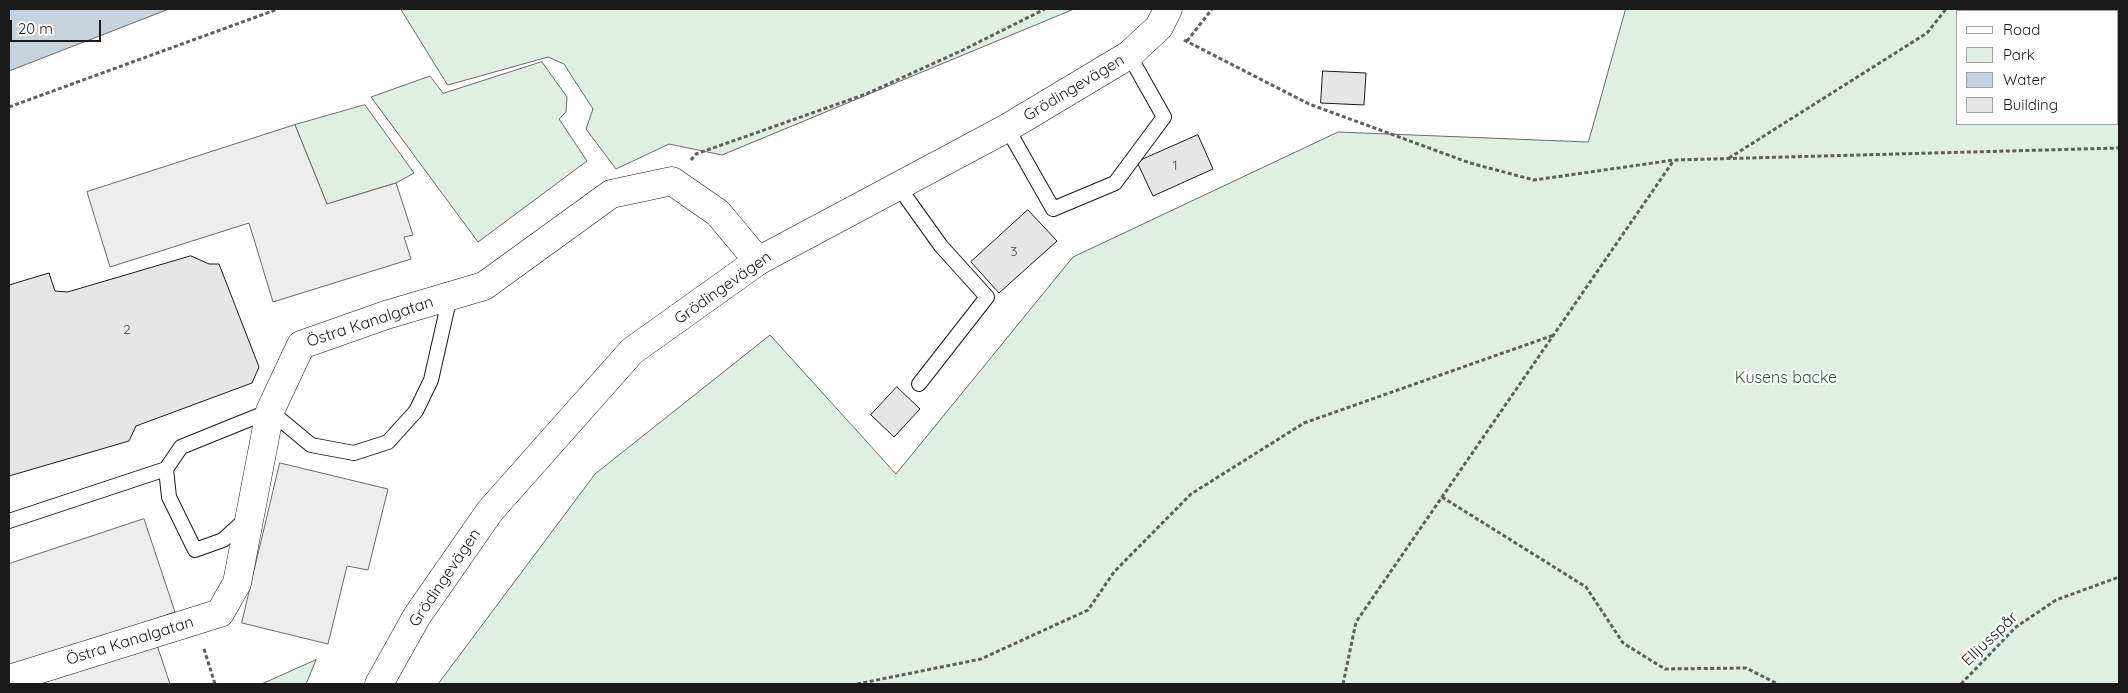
<!DOCTYPE html>
<html>
<head>
<meta charset="utf-8">
<style>
	body { margin:0 }
	#map { position:relative; width:2128px; height:693px; overflow:hidden; background:#fff; font-family:Quicksand,sans-serif }
	canvas { display:block }
	.frame { position:absolute; inset:0; border:10px solid #1a1a1a; pointer-events:none }
	.legend { position:absolute; left:1956px; top:10px; width:162px; height:115px; box-sizing:border-box; background:#fff; border:1px solid #a3a3a3; margin:0; padding:6px 9px; list-style:none; font-size:15px; color:#1a1a1a }
	.legend li { display:flex; align-items:center; gap:10px; height:25px }
	.legend b { width:25px; border:1px solid #a3a3a3 }
	.scale { position:absolute; left:10px; top:20px; width:91px; height:22px; box-sizing:border-box; border:2px solid #1a1a1a; border-top:0; padding-left:6px; font-size:15px; line-height:18px; white-space:nowrap; color:#1a1a1a; -webkit-text-stroke:4px #fff; paint-order:stroke }
</style>
</head>
<body>
<div id="map">
<canvas width="2128" height="693"></canvas>
<div class="frame"></div>
<ul class="legend">
<li><b style="height:6px;background:#fff"></b>Road</li>
<li><b style="height:14px;background:#e0efe3"></b>Park</li>
<li><b style="height:14px;background:#c6d2dc"></b>Water</li>
<li><b style="height:14px;background:#e6e6e6"></b>Building</li>
</ul>
<div class="scale">20 m</div>
</div>
<script>
const c = document.querySelector('canvas').getContext('2d');
c.lineJoin = 'round';
function fill(path, color) {
  c.fillStyle = color;
  c.fill(path, 'evenodd');
}
function stroke(path, color, width, dash) {
  c.strokeStyle = color;
  c.lineWidth = width;
  c.lineCap = dash ? 'butt' : 'round';
  c.setLineDash(dash || []);
  c.stroke(path);
}
function label(font, color, halo, rows, align = 'center') {
  c.font = font + ' Quicksand,sans-serif';
  c.lineWidth = 4;
  c.setLineDash([]);
  c.textBaseline = 'middle';
  c.strokeStyle = halo;
  c.fillStyle = color;
  for (const [text, x, y, turn = 0] of rows) {
    c.save();
    c.translate(x, y);
    c.rotate((+turn || 0) * Math.PI / 180);
    c.textAlign = isNaN(turn) ? turn : align;
    if (halo) c.strokeText(text, 0, 0);
    c.fillText(text, 0, 0);
    c.restore();
  }
}
const green = new Path2D(`
	M401,9h673l-352,146 -53,-11 -53,25 -30,-40 7,-20 -29,-45 -16,-7 -100,28z
	M1626,9h342l15,2h-26v113h160v-91h2v651h-1681l157,-210 175,-139 126,139 177,-217 265,-125 250,10z
	M542,62l25,35 -1,15 -7,7 28,42 -109,81 -107,-145 59,-21 13,17z
	M365,105l49,68 -18,10 -69,21 -32,-79z
	M316,660l-10,24h-44z`);
const parking = new Path2D(`
	M295,125l32,79 69,-21 17,52 -9,2 7,22 -138,43 -24,-79 -139,44 -23,-75z
	M280,463l108,26 -20,81 -21,-4 -19,78 -86,-21z
	M144,519l31,93 -26,9 21,63h-161v-120z`);
const water = new Path2D(`
	M9,9h160l-160,62z`);
const building = new Path2D(`
	M1323,71l43,2 -2,32 -43,-2z
	M1198,135l15,34 -60,27 -16,-34z
	M1028,210l29,31 -58,52 -28,-31z
	M191,256l18,8h10l40,103 -7,16 -116,43 -7,15 -120,35v-191l40,-12 6,18 12,1z
	M897,387l23,22 -26,28 -23,-22z`);
const path = new Path2D(`
	M1184,40l125,64 161,59 64,17 140,-20 445,-12
	M1187,41l25,-32
	M9,107l269,-98
	M1729,158l198,-125 19,-24
	M691,160l5,-6 170,-60 97,-44 82,-41
	M1442,497l144,90 37,56 42,26 81,-1 32,16
	M204,649l11,35
	M857,684l124,-25 107,-49 26,-38 77,-78 113,-71 250,-88
	M1343,684l13,-62 318,-462
	M1961,684l55,-57 40,-27 63,-23`);
const lane = new Path2D(`
	M1007,128l46,81 62,-26 49,-66 -35,-62
	M898,186l43,60 46,51 -68,87
	M246,519l-23,21 -28,10 -26,-53 -3,-28 15,-22 89,-36 41,34 43,8 34,-11 28,-31 15,-31 19,-84
	M9,521l157,-52`);
const street = new Path2D(`
	M9,679l211,-66 17,-30 33,-172 31,-66 85,-30 98,-29 127,-92 61,-13 46,32 40,48`);
const secondary = new Path2D(`
	M379,684l38,-68 73,-105 142,-160 126,-90 249,-133 122,-73 30,-28 9,-18`);
const numberNames = [
	["1",1175,166],
	["3",1014,252],
	["2",127,330]
];
const streetNames = [
	["Grödingevägen",1074,88,-31],
	["Grödingevägen",723,288,-35],
	["Östra Kanalgatan",370,322,-18],
	["Grödingevägen",445,578,-56],
	["Elljusspår",1990,639,-44],
	["Östra Kanalgatan",130,641,-17]
];
const parkNames = [
	["Kusens backe",1786,378]
];
fill(green, '#e0efe3');
stroke(green, '#6a6a6a', 1);
fill(parking, '#ededed');
stroke(parking, '#6a6a6a', 1);
fill(water, '#c6d2dc');
stroke(water, '#6a6a6a', 1);
fill(building, '#e6e6e6');
stroke(building, '#1a1a1a', 1);
stroke(lane, '#1a1a1a', 16);
stroke(street, '#1a1a1a', 29);
stroke(secondary, '#1a1a1a', 29);
stroke(path, '#5f5f5f', 3, [4, 2.5]);
stroke(lane, '#fff', 14);
stroke(street, '#fff', 28);
stroke(secondary, '#fff', 28);
label('14px', '#4d4d4d', null, numberNames);
label('16px', '#1a1a1a', '#fff', streetNames);
label('16px', '#2b5a34', '#fff', parkNames);
</script>
</body>
</html>
